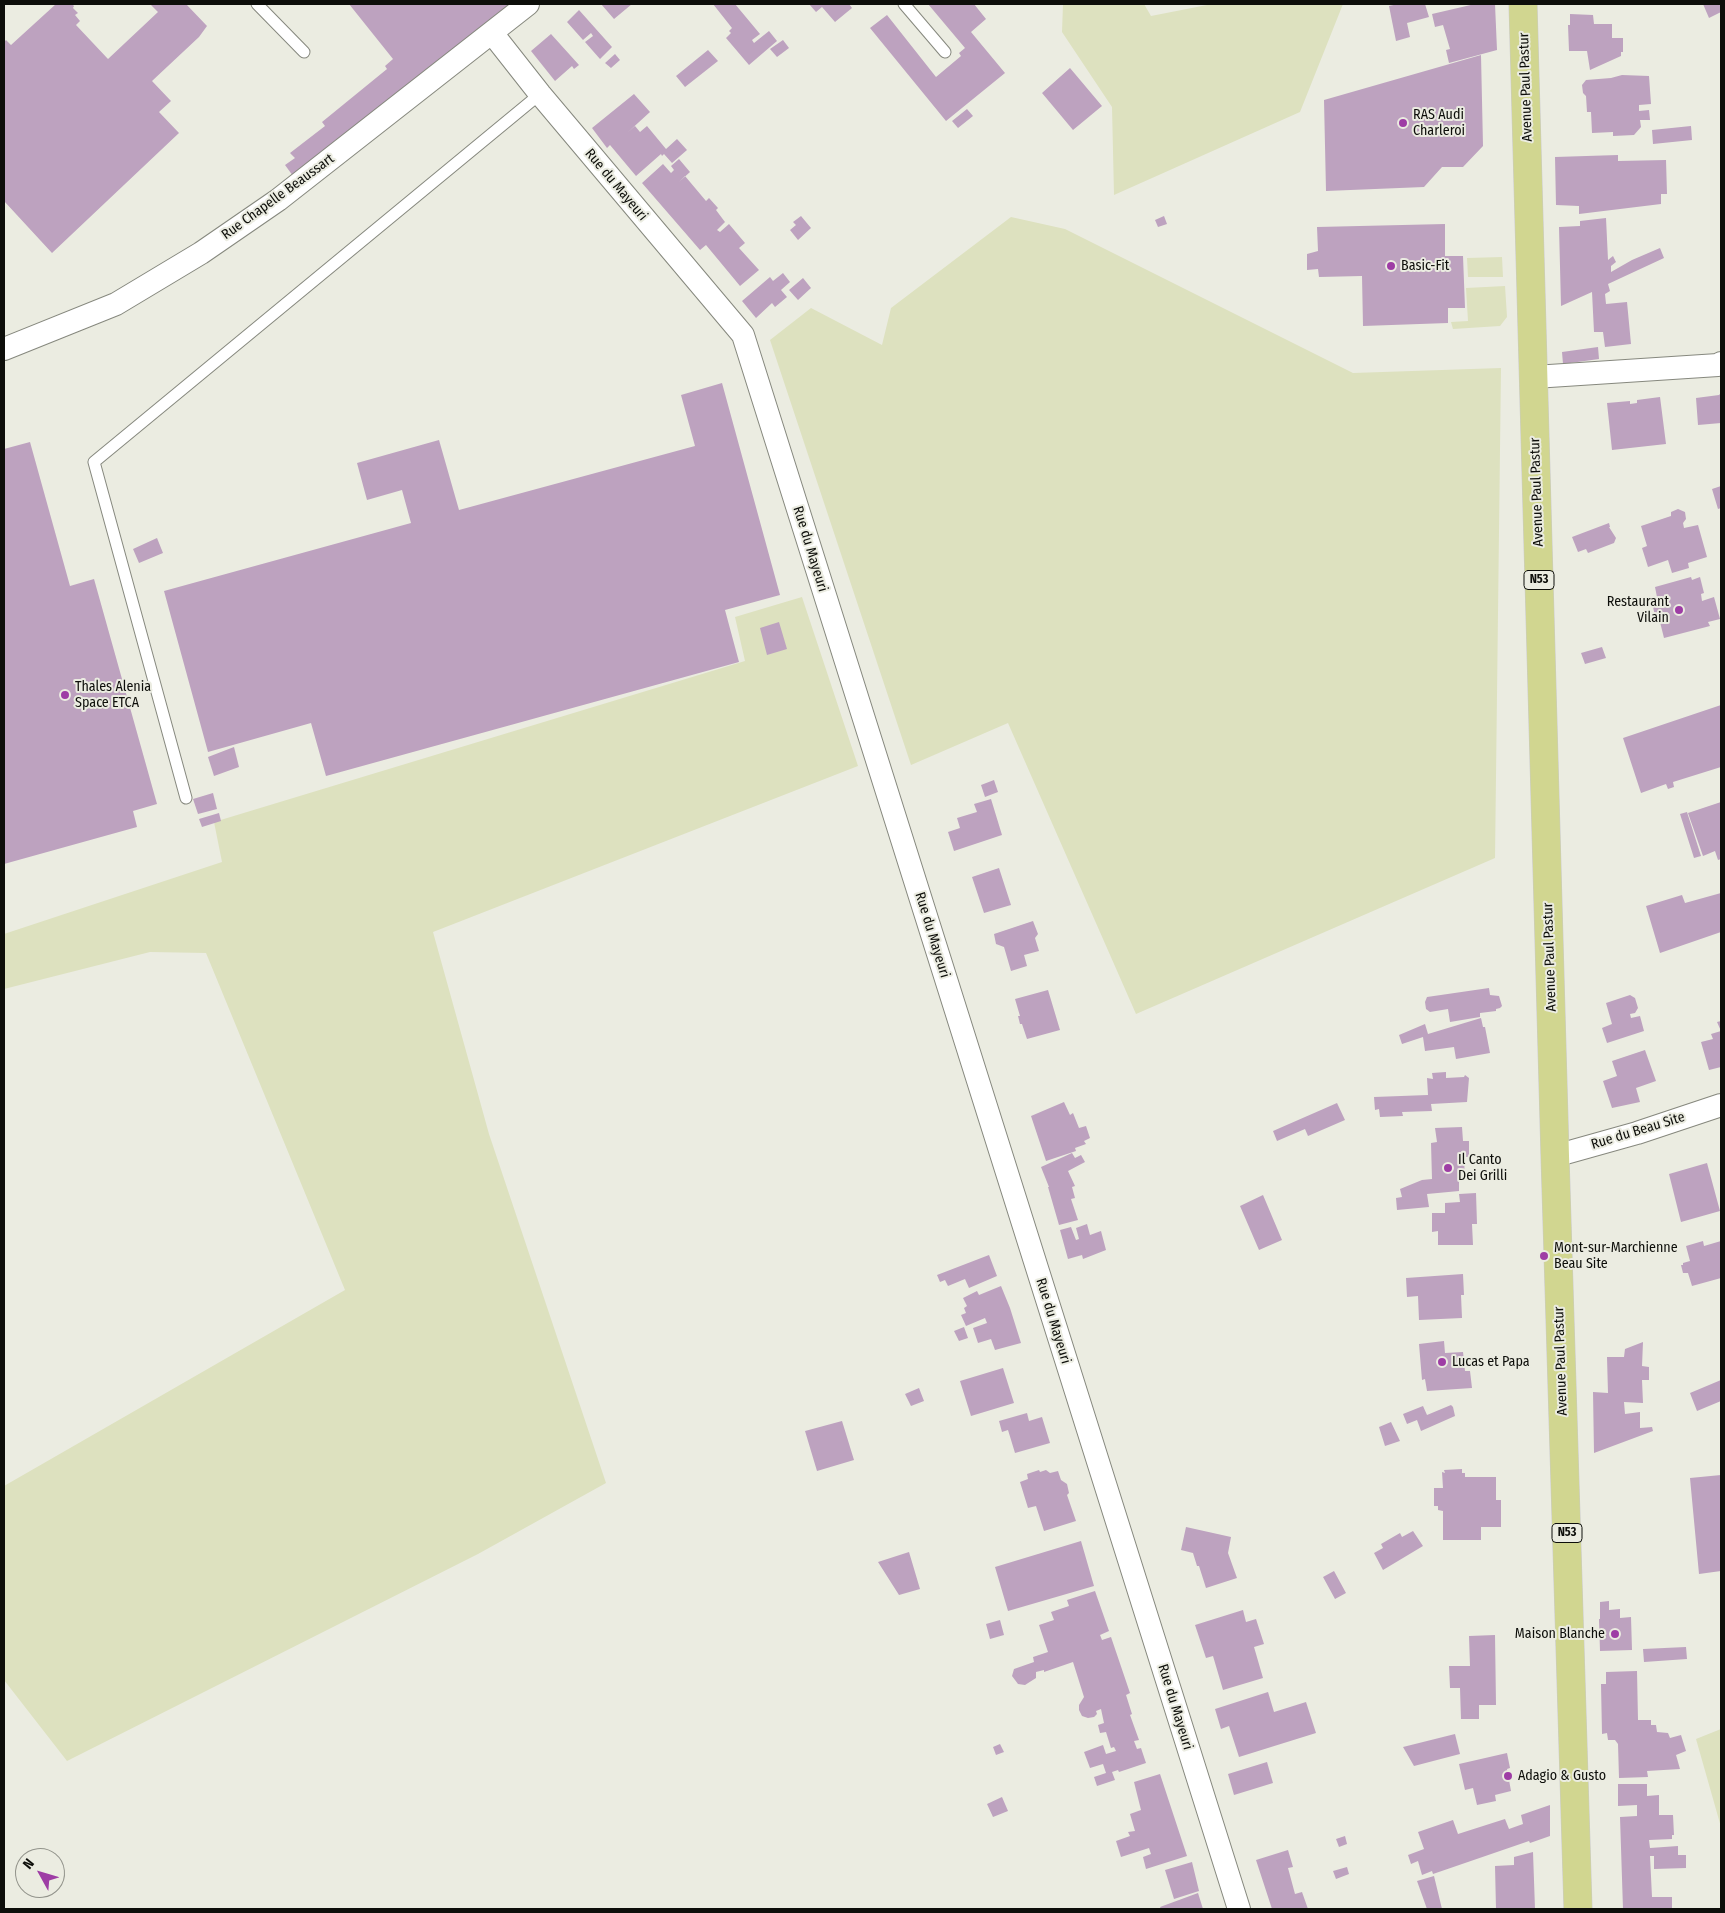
<!DOCTYPE html>
<html>
<head>
<meta charset="utf-8">
<style>
	body { margin:0 }
	#map { position:relative; width:1725px; height:1913px; overflow:hidden; background:#ebece1; font-family:"Fira Sans Condensed",sans-serif }
	canvas { display:block }
	.frame { position:absolute; inset:0; border:5px solid #0d0e0a; pointer-events:none }
	.north { position:absolute; left:15px; top:1848px; width:50px; height:50px; box-sizing:border-box; background:#ebece1; border:1px solid #92938b; border-radius:50%; rotate:309deg; font-size:14px; font-weight:700; line-height:20px; text-align:center; color:#0d0e0a }
	.north::after { content:''; display:block; margin:auto; width:18px; height:22px; background:#9e3da5; clip-path:polygon(50% 0,100% 100%,50% 72%,0 100%) }
</style>
</head>
<body>
<div id="map">
<canvas width="1725" height="1913"></canvas>
<div class="frame"></div>
<div class="north">N</div>
</div>
<script>
const c = document.querySelector('canvas').getContext('2d');
c.lineJoin = 'round';
function fill(path, color) {
  c.fillStyle = color;
  c.fill(path, 'evenodd');
}
function stroke(path, color, width, dash) {
  c.strokeStyle = color;
  c.lineWidth = width;
  c.lineCap = dash ? 'butt' : 'round';
  c.setLineDash(dash || []);
  c.stroke(path);
}
function label(font, color, halo, rows, align = 'center') {
  c.font = font + ' "Fira Sans Condensed",sans-serif';
  c.lineWidth = 4;
  c.setLineDash([]);
  c.textBaseline = 'middle';
  c.strokeStyle = halo;
  c.fillStyle = color;
  for (const [text, x, y, turn = 0] of rows) {
    c.save();
    c.translate(x, y);
    c.rotate((+turn || 0) * Math.PI / 180);
    c.textAlign = isNaN(turn) ? turn : align;
    if (halo) c.strokeText(text, 0, 0);
    c.fillText(text, 0, 0);
    c.restore();
  }
}
const green = new Path2D(`
	M1063,4h81l7,12 61,-12h131l-43,108 -186,83 -2,-88 -50,-75z
	M1011,217l54,12 288,144 148,-5 -6,490 -359,156 -128,-291 -97,42 -141,-425 41,-32 71,37 9,-37z
	M1502,257l1,20h-35l-1,-19z
	M1505,286l2,31 -7,9 -47,3 -2,-7 17,-1 -2,-33z
	M802,597l56,169 -425,166 56,202 117,349 -128,71 -411,207 -63,-81v-194l341,-196 -139,-337 -56,-1 -146,37v-55l218,-72 -8,-40 531,-161 -10,-44z
	M1721,1729v98l-25,-88z`);
const building = new Path2D(`
	M56,4h16l2,2 -1,2 5,5 -3,2 5,6 -4,4 32,34 50,-47 -7,-7 1,-1h34l21,22 -8,11 -47,44 19,20 -12,11 20,21 -127,120 -48,-52v-159l2,-2 5,5z
	M349,4h163l-219,172 -8,-11 10,-7 -5,-5 35,-27 -3,-4 65,-53 -2,-3 8,-7z
	M601,4h31l-18,15z
	M713,4h22l25,30 -8,6 2,3 15,-12 8,10 -28,24 -23,-27 5,-5 -2,-2 3,-3z
	M809,4h40l3,4 -17,14 -13,-15 -6,5z
	M928,4h46l12,15 -15,13 34,41 -59,48 -76,-93 17,-13 49,62 25,-21 -2,-3 6,-5z
	M1398,4h27l4,13 -22,6 3,14 -14,4 -7,-35z
	M1475,4h20l2,46 -48,13 -3,-13 4,-1 -7,-24 -8,2 -3,-13z
	M1703,4h18v8l-12,6z
	M579,10l33,37 -12,12 -15,-17 8,-6 -2,-3 -8,7 -16,-18z
	M1570,14l23,1 1,9h18v14h11v14h-2v4l-31,14 -3,-19h-18l-1,-26h2z
	M551,34l28,31 -5,4 -2,-3 -17,15 -24,-30z
	M783,40l6,8 -12,9 -7,-8z
	M708,50l10,11 -33,26 -9,-11z
	M615,54l5,6 -9,8 -6,-5z
	M1481,55l2,91 -20,21h-21l-18,20 -98,4 -2,-91z
	M1070,68l32,38 -29,24 -31,-37z
	M1622,75l27,1 2,28 -12,1v6l10,-1 1,10h-10l1,7 -7,8 -21,1v-4l-21,1 -1,-21h-4l-1,-16 -3,-3 -1,-8 4,-5 25,-2z
	M634,94l16,18 -23,21 8,-7 5,6 7,-6 19,23 11,-10 10,11 -15,13 -8,-9 -2,2 -1,-2 -25,22 -26,-31 -3,3 -15,-20z
	M967,109l6,7 -15,12 -6,-7z
	M1691,126l1,14 -39,4 -1,-14z
	M1618,155v6l48,-1 1,34h-6v10l-82,10v-8l-23,-1 -1,-48z
	M679,159l11,13 -11,10 6,-6 21,25 3,-3 9,10 -2,2 9,12 -8,8 3,2 9,-8 16,19 -6,5 20,22 -19,16 -34,-41 -6,5 -58,-67 21,-19 8,9 3,-3 -3,-4z
	M801,216l10,12 -13,12 -8,-10 6,-5 -3,-3z
	M1164,216l3,8 -9,3 -3,-7z
	M1606,218l2,42 5,-4 3,6 -5,4v6l21,-12 28,-12 4,10 -56,26 2,7 -5,3 1,10 21,-2 4,42 -26,3 -2,-15h-9l-2,-40 -31,14 -2,-79 21,-1v-5z
	M1445,224v32h18l2,52h-17v15l-85,3 -1,-50 -43,1 -1,-8 -11,1v-16l11,-3 -1,-24z
	M783,273l7,9 -9,8 6,7 -12,10 -3,-4 -16,15 -14,-17 28,-24 3,4z
	M803,278l8,10 -13,12 -9,-10z
	M1598,347l1,12 -36,5 -1,-12z
	M722,383l58,212 -55,15 14,52 -413,114 -15,-53 -103,29 -44,-161 247,-68 -9,-33 -35,10 -10,-37 82,-23 20,70 236,-64 -14,-51z
	M1721,393v30l-23,2 -2,-27 23,-3z
	M1660,397l6,47 -54,6 -5,-47 23,-2v3l7,-1v-3z
	M30,442l40,144 24,-7 63,225 -24,7 4,16 -133,37v-415z
	M1721,486v22l-3,1 -6,-20z
	M1678,509l7,3 1,7 -3,4 1,5 14,-3 9,32 -19,6 1,5 -17,5 -4,-13 -20,7 -6,-19 5,-2 -6,-20 30,-10v-4z
	M1609,523l1,4h-1l7,11 -2,5 -26,10 -2,-4 -8,3 -6,-15z
	M157,538l6,15 -24,10 -6,-14z
	M1691,577l1,3 8,-3 4,16 -3,1 1,7 12,-4 6,22 -12,3 2,4 -46,12 -4,-16 -4,-2 -3,-13 5,-5 -3,-15z
	M779,622l8,27 -20,6 -7,-27z
	M1602,647l4,11 -21,6 -4,-11z
	M1721,705v62l-48,15 1,5 -6,2 -2,-5 -25,9 -18,-55z
	M234,747l5,20 -25,9 -6,-19z
	M994,780l4,12 -13,5 -4,-12z
	M213,793l4,16 -19,5 -5,-15z
	M991,799l11,36 -48,16 -6,-19 12,-4 -3,-10 20,-6 -3,-8z
	M1721,802v57l-3,1 -3,-9 -12,5 -15,-43z
	M1687,812l14,44 -7,2 -14,-44z
	M219,813l2,8 -19,6 -3,-8z
	M999,868l12,37 -27,8 -12,-36z
	M1721,893v39l-61,21 -14,-47 36,-11 3,8z
	M1033,921l5,13 -3,4 4,13 -15,4 3,11 -16,5 -7,-24 -8,-3 -2,-10z
	M1489,988l1,7 9,1 3,10 -2,2 -4,1v2l-16,2v4l-30,5 -2,-13 -18,3 -4,-3 -1,-7 2,-5z
	M1048,990l12,40 -33,9 -5,-15h-2l-2,-8h2l-5,-17z
	M1630,995l5,3 3,10 -3,5 -5,1 1,4 9,-2 4,15 -37,12 -5,-15 10,-4 -6,-21z
	M1481,1018l2,9h2l5,26 -34,6 -2,-12 -29,4 -2,-14 -21,7 -3,-9 26,-11 3,10z
	M1721,1021v46l-12,3 -8,-28 12,-3 -2,-5 10,-3 -4,-9z
	M1645,1050l11,31 -20,7 4,14 -28,6 -9,-27 14,-5 -5,-15z
	M1446,1072v6l18,-1 1,-2 4,3 -2,24 -36,2 1,7 -30,1 1,4 -23,1 -1,-8 -4,1 -1,-13 54,-2 -1,-17 6,1 -1,-6z
	M1064,1102l6,13 3,-2 6,15 7,-2 4,12 -6,3 2,3 -11,4 1,3 -30,10 -15,-45z
	M1337,1103l8,17 -37,16 -3,-7 -28,12 -4,-10z
	M1462,1127l1,14h6v16h-5l1,23h-6v11l-32,3 2,13 -32,3 -1,-12 6,-1 -2,-8 22,-9 10,-1 -1,-36 6,-1 -2,-14z
	M1072,1153l3,5 6,-3 4,7 -17,9 7,15 -3,1 3,11 -4,1 7,21 -19,5 -11,-38h1l-8,-20z
	M1707,1163l13,48 -39,11 -12,-48z
	M1476,1193l1,31h-5l1,21h-35v-14l-6,1v-19h13v-10l15,-1 -1,-8z
	M1263,1195l19,45 -23,10 -19,-44z
	M1087,1224l3,11 11,-4 5,19 -23,9 -1,-4 -14,4 -8,-29 11,-3 5,13 3,-1 -3,-11z
	M1703,1241l1,5 17,-5v37l-29,8 -4,-13h-5l-2,-8h2v-2l7,-2 -4,-15z
	M989,1255l8,21 -28,12 -4,-9 -17,7 -3,-6 -5,2 -3,-7z
	M1463,1274l1,21h-3l1,23 -43,2 -1,-24 -11,1 -1,-19z
	M1001,1286l9,22 11,35 -26,7 -4,-11 -13,4 -5,-15 14,-5 -2,-5 -19,8 -5,-11 5,-2 -2,-5 3,-2 -4,-8 14,-7 2,4z
	M964,1327l4,11 -9,3 -5,-10z
	M1444,1341l1,12 18,-1 2,19h5l2,17 -45,3 -2,-12 -3,1 -3,-36z
	M1643,1342l-1,24 7,1v13h-7l1,23 -19,-1 1,12 15,-2v16l12,-1 1,4 -59,22 -1,-61 15,1 -1,-36h17l1,-8z
	M1003,1368l11,35 -43,13 -11,-35z
	M1721,1380v21l-24,10 -7,-18z
	M919,1388l5,13 -13,5 -6,-12z
	M1451,1405l2,2 2,9 -34,15 -4,-11 -10,4 -4,-10 20,-8 4,9z
	M1027,1413l2,8 13,-4 8,26 -35,10 -7,-23 -6,2 -3,-11z
	M842,1421l12,39 -37,11 -12,-40z
	M1391,1422l9,19 -15,5 -6,-19z
	M1462,1469v4h3v4h31v23h5v27h-20v13h-38v-29l-5,-1v-4h-4v-18h9l-1,-16 3,1 -1,-3z
	M1039,1470l1,2 6,-2 4,3 8,-2 3,9 6,4 2,9 -2,2 9,26 -32,10 -8,-25 -8,2 -8,-26 8,-3 -1,-5z
	M1721,1475v96l-22,3 -9,-96z
	M1186,1527l45,10 -3,16 9,25 -31,10 -7,-22h-2l-4,-13 -12,-3z
	M1413,1531l10,15 -40,24 -9,-17 9,-5 -2,-4 19,-11 2,4z
	M1081,1541l13,45 -86,25 -13,-44z
	M909,1552l11,37 -21,6 -21,-33z
	M1334,1571l12,22 -11,6 -12,-22z
	M1095,1591l14,40 -9,4 2,5 9,-3 19,56 -4,2 6,19 -2,1 9,25 -5,1 3,8 4,-1 5,15 -27,9 -1,-2 -6,2 3,8 -18,6 -3,-9 12,-4 -3,-9 -13,4 -6,-16 19,-7 3,9 10,-3 -2,-4 -3,1 -5,-16 -6,1 -2,-8 6,-2 -3,-14 -5,2 1,3 -3,3 -6,1 -6,-2 -3,-6v-5l5,-8 -11,-35 -29,10v-2l-8,2v6l-11,7 -7,-1 -6,-8 2,-7 20,-7 -1,-5 15,-5 -9,-27 15,-5 -3,-8 18,-6 -2,-6z
	M1609,1601v9l11,-1v9l11,-1 1,33 -32,1 -1,-32h1v-17z
	M1243,1610l3,12 10,-3 8,25 -10,3 9,31 -40,12 -10,-34 -7,2 -11,-33z
	M1000,1620l4,15 -14,4 -4,-15z
	M1495,1635l1,70h-17v14h-18l-1,-31h-10l-1,-22h21l-1,-30z
	M1686,1647l1,12 -43,3 -1,-13z
	M1637,1671l1,49h13v5h5l1,7 11,1 2,5 11,-3 5,16 -10,4 4,14 -33,2 1,6 -29,1 -1,-34 -3,-4h-7l-1,-7 -5,1 -1,-50h5v-12z
	M1268,1692l6,20 32,-10 10,31 -77,24 -10,-31 -8,3 -6,-20z
	M1455,1734l5,20 -46,12 -11,-19z
	M1000,1744l4,8 -8,3 -3,-8z
	M1507,1753l3,15 -3,1 4,22 -16,4 1,6 -19,4 -4,-17 -8,2 -6,-26z
	M1267,1762l6,21 -39,12 -6,-21z
	M1160,1774l27,82 -41,13 -3,-12 8,-3 -2,-6 -28,9 -5,-16 14,-5 -2,-4 7,-1 -5,-17 11,-4 -7,-28z
	M1618,1784h29v12l12,-1v20h14l1,20h-2v4l-23,1 1,8 28,-2v9h8v13l-32,1v-13h-4l2,41h20v12h-49l-3,-92 17,-1v-11l-19,1z
	M1002,1797l6,14 -15,6 -6,-13z
	M1550,1805v31l-20,7 -1,-2 -96,33 -1,-3 -10,4 -4,-14 -7,3 -3,-9 16,-6 -6,-17 35,-12 5,14 47,-15 4,10 14,-5 -2,-9z
	M1345,1836l2,8 -8,3 -3,-8z
	M1288,1850l5,17 -5,1 7,26 7,-2 6,17h-36l-16,-49z
	M1533,1852l2,57h-39l-1,-43 19,-1v-8z
	M1192,1862l7,29 -25,8 -9,-29z
	M1347,1867l2,7 -13,5 -3,-8z
	M1434,1876l8,33h-15l-10,-28z
	M1198,1893l5,16h-42l-1,-2z`);
const lane = new Path2D(`
	M257,4l47,48
	M904,4l41,48
	M186,798l-92,-336 446,-368`);
const street = new Path2D(`
	M492,33l48,61 203,241 496,1574
	M4,349l112,-45 85,-51 77,-53 250,-196
	M1534,377l184,-12 3,-2
	M1555,1156l82,-23 84,-28`);
const primary = new Path2D(`
	M1523,4l32,1152 23,753`);
const markers = [
	[1403,123,5,"#9e3da5"],
	[1391,266,5,"#9e3da5"],
	[1679,610,5,"#9e3da5"],
	[65,695,5,"#9e3da5"],
	[1448,1168,5,"#9e3da5"],
	[1544,1256,5,"#9e3da5"],
	[1442,1362,5,"#9e3da5"],
	[1615,1634,5,"#9e3da5"],
	[1508,1776,5,"#9e3da5"]
];
const shields = [
	[1539,580,30],
	[1567,1533,30]
];
const shieldNames = [
	["N53",1539,580],
	["N53",1567,1533]
];
const streetNames = [
	["Avenue Paul Pastur",1526,87,-92],
	["Rue du Mayeuri",616,185,50],
	["Rue Chapelle Beaussart",278,197,-36],
	["Avenue Paul Pastur",1537,492,-92],
	["Rue du Mayeuri",810,549,73],
	["Rue du Mayeuri",932,935,73],
	["Avenue Paul Pastur",1550,957,-92],
	["Rue du Beau Site",1638,1131,-17],
	["Rue du Mayeuri",1053,1321,73],
	["Avenue Paul Pastur",1561,1361,-92],
	["Rue du Mayeuri",1175,1707,73]
];
const poiNames = [
	["RAS Audi",1413,115],
	["Charleroi",1413,131],
	["Basic-Fit",1401,266],
	["Restaurant",1669,602,"right"],
	["Vilain",1669,618,"right"],
	["Thales Alenia",75,687],
	["Space ETCA",75,703],
	["Il Canto",1458,1160],
	["Dei Grilli",1458,1176],
	["Mont-sur-Marchienne",1554,1248],
	["Beau Site",1554,1264],
	["Lucas et Papa",1452,1362],
	["Maison Blanche",1605,1634,"right"],
	["Adagio & Gusto",1518,1776]
];
fill(green, '#dde1bf');
fill(building, '#bda2bf');
stroke(lane, '#86887e', 13);
stroke(street, '#86887e', 24);
stroke(primary, '#cacac9', 29);
stroke(lane, '#fff', 11);
stroke(street, '#fff', 22);
stroke(primary, '#d1d690', 28);
for (const [x, y, r, color] of markers) {
  const dot = new Path2D();
  dot.arc(x, y, r, 0, 2 * Math.PI);
  c.fillStyle = color;
  c.fill(dot);
  stroke(dot, '#ebece1', 2);
}
for (const [x, y, w] of shields) {
  const box = new Path2D();
  box.roundRect(x - w / 2, y - 9.5, w, 19, 4);
  c.fillStyle = '#ebece1';
  c.fill(box);
  stroke(box, '#0d0e0a', 1);
}
label('bold 12px', '#0d0e0a', null, shieldNames);
label('14px', '#0d0e0a', '#ebece1', streetNames);
label('14px', '#0d0e0a', '#ebece1', poiNames, 'left');
</script>
</body>
</html>
